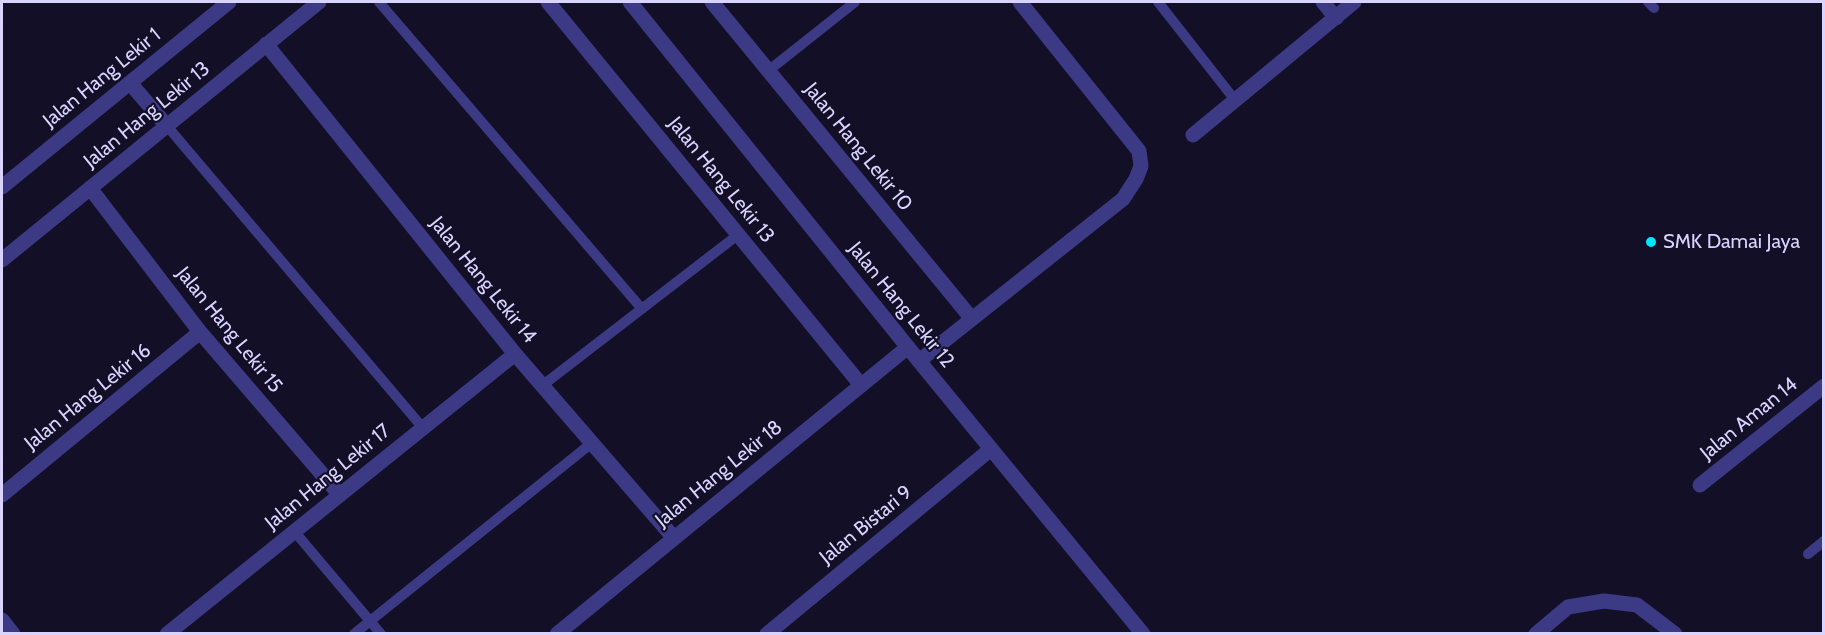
<!DOCTYPE html>
<html>
<head>
<meta charset="utf-8">
<style>
	body { margin:0 }
	#map { position:relative; width:1825px; height:635px; overflow:hidden; background:#130f26; font-family:Cabin,sans-serif }
	canvas { display:block }
	.frame { position:absolute; inset:0; border:3px solid #d9d4ff; pointer-events:none }
</style>
</head>
<body>
<div id="map">
<canvas width="1825" height="635"></canvas>
<div class="frame"></div>
</div>
<script>
const c = document.querySelector('canvas').getContext('2d');
c.lineJoin = 'round';
function stroke(path, color, width, dash) {
  c.strokeStyle = color;
  c.lineWidth = width;
  c.lineCap = dash ? 'butt' : 'round';
  c.setLineDash(dash || []);
  c.stroke(path);
}
function label(font, color, halo, rows, align = 'center') {
  c.font = font + ' Cabin,sans-serif';
  c.lineWidth = 4.5;
  c.setLineDash([]);
  c.textBaseline = 'middle';
  c.strokeStyle = halo;
  c.fillStyle = color;
  for (const [text, x, y, turn = 0] of rows) {
    c.save();
    c.translate(x, y);
    c.rotate((+turn || 0) * Math.PI / 180);
    c.textAlign = isNaN(turn) ? turn : align;
    if (halo) c.strokeText(text, 0, 0);
    c.fillText(text, 0, 0);
    c.restore();
  }
}
const service = new Path2D(`
	M379,2l263,307
	M1158,2l77,98
	M1648,2l6,6
	M768,71l87,-69
	M167,126l256,302
	M543,385l196,-151
	M294,531l87,103
	M1808,554l16,-13
	M354,634l239,-192`);
const minor = new Path2D(`
	M548,2l313,383
	M630,2l289,359 224,273
	M712,2l260,317
	M1323,2l13,16
	M266,44l249,310 159,184
	M130,83l37,43
	M1193,135l161,-133
	M2,187l227,-185
	M90,188l110,144 140,163
	M2,260l317,-258
	M919,361l204,-162 13,-20 5,-13 -2,-15 -119,-149
	M1700,485l124,-99
	M2,495l198,-163
	M2,620l11,14
	M167,634l348,-280
	M557,634l351,-287
	M767,634l224,-185
	M1536,634l32,-27 36,-6 33,4 38,29`);
const markers = [
	[1651,242,6,"#00e5ff"]
];
const streetNames = [
	["Jalan Hang Lekir 1",102,78,-39],
	["Jalan Hang Lekir 13",147,115,-39],
	["Jalan Hang Lekir 10",858,147,51],
	["Jalan Hang Lekir 13",721,180,51],
	["Jalan Hang Lekir 14",483,280,51],
	["Jalan Hang Lekir 12",901,305,51],
	["Jalan Hang Lekir 15",229,330,51],
	["Jalan Hang Lekir 16",88,397,-39],
	["Jalan Aman 14",1749,419,-39],
	["Jalan Hang Lekir 18",719,474,-39],
	["Jalan Hang Lekir 17",328,477,-39],
	["Jalan Bistari 9",866,525,-39]
];
const poiNames = [
	["SMK Damai Jaya",1663,242]
];
stroke(service, '#3d3a85', 10);
stroke(minor, '#3d3a85', 15);
for (const [x, y, r, color] of markers) {
  const dot = new Path2D();
  dot.arc(x, y, r, 0, 2 * Math.PI);
  c.fillStyle = color;
  c.fill(dot);
  stroke(dot, '#130f26', 2);
}
label('20px', '#d9d4ff', '#130f26', streetNames);
label('20px', '#d9d4ff', '#130f26', poiNames, 'left');
</script>
</body>
</html>
